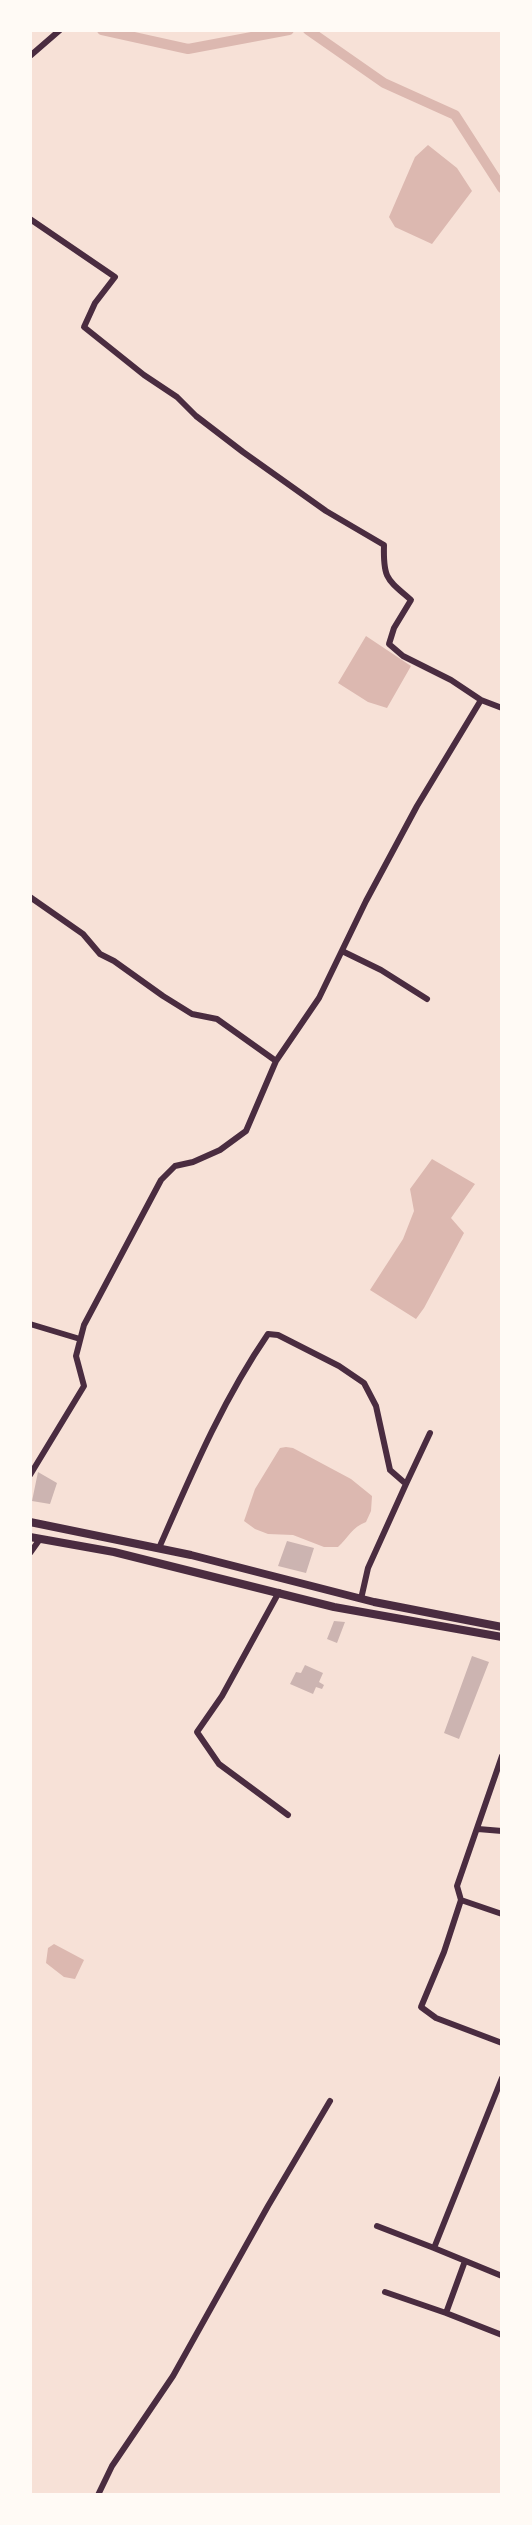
<!DOCTYPE html>
<html>
<head>
<meta charset="utf-8">
<style>
	body { margin:0 }
	#map { position:relative; width:532px; height:2525px; overflow:hidden; background:#f7e1d7; font-family:"Alegreya Sans",sans-serif }
	canvas { display:block }
	.frame { position:absolute; inset:0; border:32px solid #fffaf5; pointer-events:none }
</style>
</head>
<body>
<div id="map">
<canvas width="532" height="2525"></canvas>
<div class="frame"></div>
</div>
<script>
const c = document.querySelector('canvas').getContext('2d');
c.lineJoin = 'round';
function fill(path, color) {
  c.fillStyle = color;
  c.fill(path, 'evenodd');
}
function stroke(path, color, width, dash) {
  c.strokeStyle = color;
  c.lineWidth = width;
  c.lineCap = dash ? 'butt' : 'round';
  c.setLineDash(dash || []);
  c.stroke(path);
}
const water = new Path2D(`
	M428,145l29,23 15,23 -40,53 -37,-17 -6,-10 26,-60z
	M366,636l45,30 -24,42 -19,-6 -30,-19z
	M432,1159l43,25 -24,34 13,15 -40,75 -8,11 -46,-29 33,-51 11,-28 -4,-22z
	M286,1447l7,1 58,31 21,17 -1,15 -5,11c-14,5 -18,16 -28,25h-14l-31,-12 -25,-1 -13,-5 -11,-8 11,-32 25,-41z
	M54,1944l30,16 -9,19 -11,-2 -18,-14 2,-15z`);
const canal = new Path2D(`
	M102,30l86,19 101,-19
	M308,30l76,53 71,32 47,73`);
const building = new Path2D(`
	M38,1472l19,11 -7,21 -18,-3z
	M287,1541l27,7 -8,25 -28,-7z
	M334,1621l11,1 -8,21 -10,-4z
	M472,1656l17,6 -30,77 -15,-6z
	M305,1665l18,8 -4,9 5,3 -2,4 -6,-2 -3,7 -23,-10 6,-12 5,1z`);
const minor = new Path2D(`
	M30,56l30,-26
	M30,219l85,58 -20,26 -11,24 60,48 33,22 19,19 47,36 83,59 58,34c-1,34 3,34 27,55l-17,28 -5,16 14,12 48,24 30,20 21,8
	M30,897l53,37 17,20 14,7 49,35 29,18 25,5 59,42
	M342,951l39,19 46,29
	M30,1324l50,15
	M30,1475l54,-89 -8,-30 8,-31 77,-145 14,-14 18,-4 27,-12 26,-19 30,-70 43,-63 47,-97 51,-95 64,-106
	M406,1484l24,-51
	M159,1548c32,-73 63,-147 109,-214l10,1 61,31 25,17 12,23 14,64 16,14 -38,84 -7,31
	M30,1553l10,-14
	M279,1592l-57,104 -25,36 22,32 69,51
	M502,1756l-45,130 4,14 -17,52 -23,55 15,11 66,25
	M478,1829l24,2
	M461,1900l41,14
	M502,2078l-68,170 68,28
	M377,2226l57,22
	M465,2261l-19,52 56,22
	M385,2292l61,21
	M98,2495l14,-29 61,-90 95,-170 62,-105`);
const secondary = new Path2D(`
	M30,1522l161,33 183,47 128,25
	M30,1537l84,15 220,55 168,30`);
fill(water, '#dcb8b0');
stroke(canal, '#dcb8b0', 10);
fill(building, '#ccb4b1');
stroke(minor, '#4a2c40', 6);
stroke(secondary, '#4a2c40', 8);
</script>
</body>
</html>
